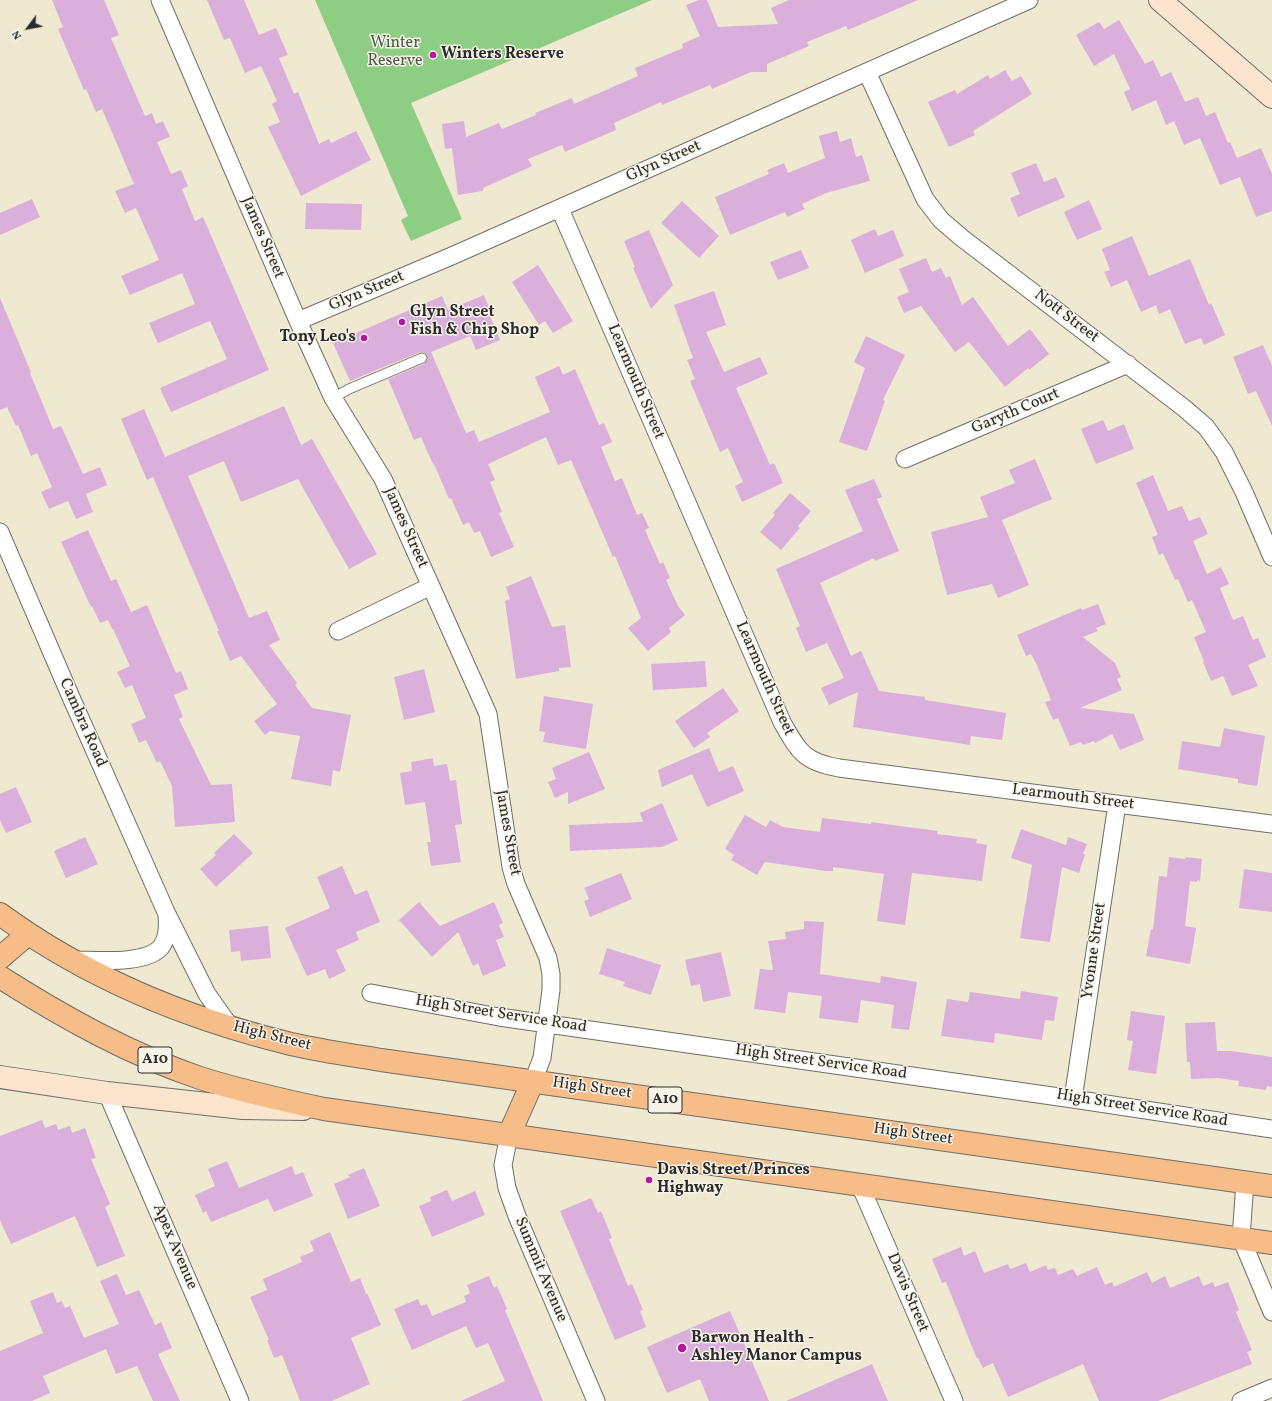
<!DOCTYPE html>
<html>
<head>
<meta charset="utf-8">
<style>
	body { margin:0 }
	#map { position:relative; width:1272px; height:1401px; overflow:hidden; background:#f0e9d1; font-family:Vollkorn,serif }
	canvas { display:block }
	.north { position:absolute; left:8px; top:8px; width:40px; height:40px; -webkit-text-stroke:3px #f7f3e8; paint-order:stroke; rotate:238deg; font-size:11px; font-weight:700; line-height:16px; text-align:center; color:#2b2b2b }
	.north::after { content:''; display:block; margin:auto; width:14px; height:18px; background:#2b2b2b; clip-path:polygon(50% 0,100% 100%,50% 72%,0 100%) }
</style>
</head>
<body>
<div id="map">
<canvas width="1272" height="1401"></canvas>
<div class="north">N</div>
</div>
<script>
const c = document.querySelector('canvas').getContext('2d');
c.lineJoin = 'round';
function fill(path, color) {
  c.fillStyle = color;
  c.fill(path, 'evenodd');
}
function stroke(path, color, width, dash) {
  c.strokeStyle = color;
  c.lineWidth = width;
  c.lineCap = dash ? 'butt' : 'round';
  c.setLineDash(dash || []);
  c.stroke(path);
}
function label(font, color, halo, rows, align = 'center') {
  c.font = font + ' Vollkorn,serif';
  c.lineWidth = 3;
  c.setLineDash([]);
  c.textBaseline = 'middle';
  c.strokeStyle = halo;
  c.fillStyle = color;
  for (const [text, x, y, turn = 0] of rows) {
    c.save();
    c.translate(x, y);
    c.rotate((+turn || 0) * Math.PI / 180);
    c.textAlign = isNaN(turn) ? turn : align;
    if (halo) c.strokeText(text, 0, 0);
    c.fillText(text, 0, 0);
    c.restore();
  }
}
const green = new Path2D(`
	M315,0h337l-241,103 51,116 -51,22 -10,-21 7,-4z`);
const building = new Path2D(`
	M52,0h52l15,35 -8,3 34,78 7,-3 4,11 7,-3 7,16 -13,5 14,32 10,-4 7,16 -6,3 13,32 8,-4 66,153 -98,42 -11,-24 67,-29 -17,-38 -52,22 -9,-20 46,-19 -13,-31 -52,22 -9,-19 38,-16 -23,-52 -11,5 -10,-22 19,-7 -32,-75 -6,3 -10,-23 -2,1 -26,-61 5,-2z
	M207,0h37l15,35 17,-7 12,27 -9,3 15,36 4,-2 21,52 10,-5 2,4 25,-12 15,29 -70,36 -33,-69 12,-5 -8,-18 5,-3 -16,-35 -16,7 -15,-35 -6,2z
	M699,0h8l11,27 60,-3 -7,-16 18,-8h129l-70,30 -2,-4 -39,16 2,4 -42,18v8h-16l-39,17 -2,-4 -48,20 -1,-3 -47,21 2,7 -35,15 -16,7 -3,-7 -34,14 4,7 -49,22v3l-25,4 -6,-47 -7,1 -3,-25 22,-3 2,16 33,-14 3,6 34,-14 -1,-2 37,-15 2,6 64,-28 -3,-8 48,-20 -1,-4 18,-8 -14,-31z
	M1119,20l26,44 8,-4 8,17 10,-5 14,30 13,-5 8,19 9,-4 13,31 2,-1 7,16 24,-10 11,26v37l-16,6 -16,-40 -20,8 -20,-47 -16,7 -10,-24 -8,4 -10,-25 -24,11 -8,-19 6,-3 -16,-35 -20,12 -18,-31 23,-13 5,7z
	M1005,70l7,11 9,-5 11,18 -59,37 2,4 -26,12 -21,-45 27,-12 2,4 31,-19 2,4z
	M837,131l3,11 11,-4 5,19 6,-2 8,26 -44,12 -24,11 3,5 -18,8 -2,-5 -55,23 -15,-38 54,-23 -2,-4 17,-7 4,10 37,-15 -6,-22z
	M1036,163l8,19 12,-5 9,20 -47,20 -8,-19 10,-4 -9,-21z
	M32,199l8,18 -40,18v-22z
	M1089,200l13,29 -25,11 -13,-28z
	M682,201l37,35 -20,22 -38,-35z
	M306,203l56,1 -1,26 -56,-1z
	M875,229l3,7 15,-6 11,26 -39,17 -14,-33z
	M649,230l24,55 -22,24 -18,-41 2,-1 -11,-26z
	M1132,236l17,40 41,-17 19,46 2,-2 14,32 -21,10 -3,-7 -16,6 -15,-35 -11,5 -3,-9 -15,7 -14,-32 -16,7 -7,-15 6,-2 -8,-21z
	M801,250l8,18 -31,12 -8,-18z
	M926,258l6,14 9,-4 5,10 4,-2 12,29 11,-8 35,49 22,-17 19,25 -20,16 -1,-2 -23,19 -36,-45 -14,10 -34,-46 -17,7 -7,-16 12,-5 -10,-23z
	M538,265l35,56 -20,12 -8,-12 -6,4 -27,-43z
	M714,291l12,34 -20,7 18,40 36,-15 8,17 -32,14 34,77 4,-2 9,20 -41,19 -7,-16 8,-4 -15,-34 -8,4 -30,-71 5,-2 -8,-19 6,-2 -19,-53z
	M484,295l8,20 -2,1 10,24 -24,10 -6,-14 -39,16 35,81 8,-3 5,12 71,-30 -15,-35 24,-11 4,9 12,-6 24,56 5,-2 8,19 -11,5 14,34 7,-3 15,37 5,-2 7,15 -4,2 15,34 3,-2 7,16 -4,2 12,26 7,9 -16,13 2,4 -23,19 -20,-23 13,-10 -26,-62 -2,1 -42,-97 -13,5 -12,-28 -58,27 7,16 -5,2 12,30 -3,1 15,34 -23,10 -11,-26 -6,2 -5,-11 -6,3 -12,-27 -2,1 -15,-35h-1l-12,-27 -7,3 -26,-61 36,-15 4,-5 -1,-4 -4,-3h-3l-70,29 -17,-38 109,-47 6,14z
	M0,298l31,74 -1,1 23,56 8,-3 22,48 17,-7 7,18 -21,9 7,18 -17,7 -8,-18 -19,8 -8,-17 11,-5 -15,-34 -6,3 -13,-31 -2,1 -9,-19 -7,3z
	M866,336l39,19 -22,45 2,1 -18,50 -28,-9 26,-74 -11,-6z
	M1263,345l9,21v60l-16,-35 -8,3 -15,-37z
	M284,406l17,39 11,-6 65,115 -28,15 -51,-90 -57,23 -17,-41 -36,15 61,142 18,-7 13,29 -11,5 28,38 -2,2 17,23 39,7 -11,57 -7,-2 -2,16 -40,-7 9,-43 -30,-5 -5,4 -11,-14 23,-17 -36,-48 -11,5 -13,-30h2l-66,-154 -6,3 -26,-61 23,-10 21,48z
	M1103,420l5,11 16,-7 10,25 -38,15 -15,-35z
	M1035,459l17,40 -50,21 27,65 -31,13 -6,-14 -45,11 -16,-63 57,-15 -8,-20 35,-14 -6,-13z
	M1153,475l15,36 14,-5 7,15 11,-4 8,17 -15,7 14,33 14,-7 8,17 -9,4 13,32 10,-4 10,24 5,-2 8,19 -18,8 10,21 -26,10 -9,-20 -12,5 -8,-19 1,-1 -10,-24 12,-5 -14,-32 -4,2 -10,-23 -3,1 -12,-27 -4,2 -7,-18 6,-2 -22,-52z
	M874,479l8,18 -5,2 22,52 -24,10 -1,-3 -54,25 31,73 10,-5 18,40 46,6v3l81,13 -4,27 -31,-4 -1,9 -117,-18 5,-35 -29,13 -8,-17 23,-10 -17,-35 -21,9 -10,-24 4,-2 -24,-57 87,-38 -18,-41z
	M790,493l21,18 -13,15 2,2 -19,22 -21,-18 15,-17 -2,-2z
	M88,530l23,51 5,-2 15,33 16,-7 29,68 5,-2 7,18 -14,6 9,22 -4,2 32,66 21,-1 3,38 -60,5 -3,-41 -12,-25 -3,2 -11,-23 -7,3 -8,-19 15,-6 -14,-33 -7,3 -8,-16 13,-6 -17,-37h-1l-4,-9 -8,3 -8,-17 -1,1 -30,-65z
	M531,576l21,51 13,-2 6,42 -12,1v3l-43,8 -11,-78 5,-2 -4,-12z
	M1098,604l8,20 -10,4 2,3 -15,6 32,26 6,14 -4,2 5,11 -42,18 54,6 10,26 -24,10 -8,-16 -17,9 -1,-2 -11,4 -2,-3 -11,4 -12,-28 -5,2 -8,-18 6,-2 -14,-35 -6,-11 -5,2 -9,-21 64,-27 1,2z
	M705,661l2,26 -54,3 -2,-26z
	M424,669l11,43 -31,8 -10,-43z
	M723,688l16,23 -32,22 3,4 -16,11 -19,-27z
	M544,696l49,8 -7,45 -43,-7 2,-10 -6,-1z
	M1224,728l41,8 -8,50 -19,-3v-4l-60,-10 4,-28 38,6z
	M709,748l10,24 14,-6 11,25 -37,16 -15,-33 -30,13 -4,-17z
	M589,752l16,37 -37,15v-12l-13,6 -7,-16 8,-3 -4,-11z
	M433,758l1,8 13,-2 3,17 6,-1 6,44 -7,1 6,37 -30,4 -4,-24h4l-6,-40 -20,3 -5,-32 12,-2 -1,-9z
	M16,787l16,35 -26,11 -6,-13v-26z
	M662,803l16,37 -16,7 -92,4 -1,-26 74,-3 -3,-9z
	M745,815l21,12 4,-7 13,7 37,5 2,-14 49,6v-2l29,4 38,5 -1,3 40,5 -1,4 11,2 -5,36 -70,-8 -7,52 -28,-4 7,-47 -51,-7v4h-7l-61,-9 -8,13 -26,-15 3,-5 -9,-6z
	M1021,829l45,16 2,-8 19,7 -4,10h2l-6,19 -17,-6 -12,75 -30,-4 12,-73 -21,-7z
	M234,834l19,19 -37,34 -16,-18 16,-14 -2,-2z
	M85,837l13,27 -32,14 -12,-27z
	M1169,857l16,2 1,-2 16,2 -2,22 -3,-1v2l-7,-1 -5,45 11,2 -6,36 -44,-8 5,-27 2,1 6,-54 8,1z
	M342,866l13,29 12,-5 13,32 -24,10 3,8 -23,10 10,21 -17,8 -4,-10 -18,7 -22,-48 45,-20 -13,-31z
	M1244,869l28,4v39l-33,-4z
	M621,873l11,26 -42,18 -6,-16 5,-2 -5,-11z
	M419,902l21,24 54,-24 9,21 -4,2 5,12 -8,3 10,26 -23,10 -5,-13 -5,3 -15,-34 -26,25 -33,-37z
	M804,921l20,1 -4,52 60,9 1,-7 36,6 -8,48 -18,-2 3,-23 -33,-5 -3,23 -39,-5 3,-22 -34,-4 -3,21 -31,-4 6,-40 13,1 -5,-29 18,-2 -1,-7 19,-3z
	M268,926l3,32 -30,3 -1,-10 -9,1 -2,-22z
	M607,948l54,17 -10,30 -28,-9 2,-4 -26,-8z
	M721,952l10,44 -28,6 -3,-18 -9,2 -6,-26z
	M1021,991l37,6 -4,24 -9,-1 -3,20 -47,-7 -1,10 -53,-7 6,-37 21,3 2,-10 50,7z
	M1131,1011l34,5 -9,58 -28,-4 5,-29 -6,-1z
	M1215,1022l2,29h14l41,6v30l-5,-1 -1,4 -28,-4 1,-5 -21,-3 -27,1 -1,-17h-3l-2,-39z
	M42,1120l3,8 11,-4 2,6 12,-4 2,7 13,-5 11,30 -5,1 19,45 -5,3 20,49 -28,11 -22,-51 -64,28 -11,-24v-84z
	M227,1161l12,27 53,-22 3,9 8,-3 10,24 -39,16 -6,-13 -57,23 -5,-11 -3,2 -8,-18 20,-9 -7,-17z
	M364,1168l16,38 -32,13 -14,-35 16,-7 -2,-2z
	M447,1190l5,11 23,-10 10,24 -53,22 -13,-31 12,-5 -1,-4z
	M591,1198l7,15 3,-2 11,27 -3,1 19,47 4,-2 11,26 -3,1 6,16 -31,13 -55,-129z
	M330,1232l21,50 9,-4 6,16 1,-1 14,32 -30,13 19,46 -38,17h-32l-18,-46 -8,3 -7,-18h2l-19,-43 17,-7 -4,-11 39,-17 -2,-5 14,-6 -4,-10z
	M961,1247l3,9 11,-5 9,22 24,-9 2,5 16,-6 4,9 16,-7 2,5 7,-2 3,7 15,-6 4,7 20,-9 8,18 7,-3 2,5 33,-15 5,11 13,-7 5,12 29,-12 4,10 10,-4 2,5 13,-5 11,28 -3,2 16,38 -5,2 5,12 -94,37h-59l-16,-37 -75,33 -15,-34 -10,5 -5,-10 -1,1 -31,-77 -4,1 -10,-24z
	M117,1274l9,21 13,-5 16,35 6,-3 11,26 -14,6 22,47h-27l-16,-35 -21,8 -10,-25 -63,27 7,17 -18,8h-32v-50l43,-18 -13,-32 23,-9 4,11 5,-2 3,7 5,-2 14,32 35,-14 -19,-43z
	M489,1276l5,12 3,-2 10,23 -2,1 38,91h-82l44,-20 -17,-38 -12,5 -10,-22 -54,24 -18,-41 24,-10 3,7 6,-2 5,12 34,-14 -2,-6 6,-3 -3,-8z
	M730,1311l39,90h-60l-9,-22 -33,14 -20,-46z
	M872,1364l16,37h-102z`);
const lane = new Path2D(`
	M333,398l16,-9 73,-31`);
const street = new Path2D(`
	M160,0l138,321 35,77 50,81 105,235 23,153 5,17 32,74 3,16v16l-9,68 -9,23
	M867,72l58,127 16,21 21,18 222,170 22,19 18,25 20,40 28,65
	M560,209l222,513c17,30 22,40 57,46l433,56
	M298,321l156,-66 575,-255
	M905,459l223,-95
	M0,532l70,163 96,217 41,82 24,34
	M338,631l93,-45
	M74,960c22,0 72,5 87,-13 7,-9 7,-21 6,-32
	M371,993l128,24 574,82 199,30
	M107,1093l133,308
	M1073,1099l44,-295
	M509,1135l-6,30 4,23 10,28 79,185
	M1245,1182l-4,56 31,74
	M860,1185l94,216
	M1241,1401l31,-13`);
const secondary = new Path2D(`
	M1160,0l112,97
	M0,1077l107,16 136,15 60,1`);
const highway = new Path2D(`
	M0,914c86,63 188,105 291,130 30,7 60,11 90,16l891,126
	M0,958l28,-24
	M0,977c63,40 129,77 200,101 41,13 82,22 124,31l948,134
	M509,1135l24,-54`);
const markers = [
	[433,55,4,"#b5179e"],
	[402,322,4,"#b5179e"],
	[364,338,4,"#b5179e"],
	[649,1180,4,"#b5179e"],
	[682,1348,5,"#b5179e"]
];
const shields = [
	[155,1060,34],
	[665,1100,34]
];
const shieldNames = [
	["A10",155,1060],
	["A10",665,1100]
];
const parkNames = [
	["Winter",395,44],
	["Reserve",395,62]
];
const poiNames = [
	["Winters Reserve",441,55],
	["Glyn Street",410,313],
	["Fish & Chip Shop",410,331],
	["Tony Leo's",356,338,"right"],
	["Davis Street/Princes",657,1171],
	["Highway",657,1189],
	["Barwon Health -",691,1339],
	["Ashley Manor Campus",691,1357]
];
const streetNames = [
	["Glyn Street",664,162,-24],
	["James Street",262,238,67],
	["Glyn Street",367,292,-23],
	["Nott Street",1066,317,37],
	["Learmouth Street",635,382,67],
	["Garyth Court",1016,412,-23],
	["James Street",405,528,66],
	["Learmouth Street",764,679,66],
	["Cambra Road",82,723,66],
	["Learmouth Street",1073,798,7],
	["James Street",507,833,80],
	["Yvonne Street",1095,951,-82],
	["High Street Service Road",501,1015,9],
	["High Street",272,1037,14],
	["High Street Service Road",821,1063,8],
	["High Street",592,1089,8],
	["High Street Service Road",1142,1109,9],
	["High Street",913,1135,8],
	["Apex Avenue",174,1247,67],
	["Summit Avenue",540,1270,67],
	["Davis Street",907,1293,67]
];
fill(green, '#8dcd84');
fill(building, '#daafdb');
stroke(lane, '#706e65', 11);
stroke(street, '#706e65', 19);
stroke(secondary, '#706e65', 24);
stroke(highway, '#706e65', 24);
stroke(lane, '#fff', 9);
stroke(street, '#fff', 17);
stroke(secondary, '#fce5cf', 22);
stroke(highway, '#f7bd88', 22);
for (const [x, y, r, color] of markers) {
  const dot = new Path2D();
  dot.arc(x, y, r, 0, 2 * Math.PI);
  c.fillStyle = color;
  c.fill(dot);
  stroke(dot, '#f7f3e8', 1.5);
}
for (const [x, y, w] of shields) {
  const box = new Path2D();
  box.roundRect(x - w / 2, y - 13, w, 26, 3);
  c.fillStyle = '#f7f3e8';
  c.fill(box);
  stroke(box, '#2b2b2b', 1);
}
label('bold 15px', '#2b2b2b', null, shieldNames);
label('16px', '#485c46', '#f7f3e8', parkNames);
label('bold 16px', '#2b2b2b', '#f7f3e8', poiNames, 'left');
label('16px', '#2b2b2b', '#f7f3e8', streetNames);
</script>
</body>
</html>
